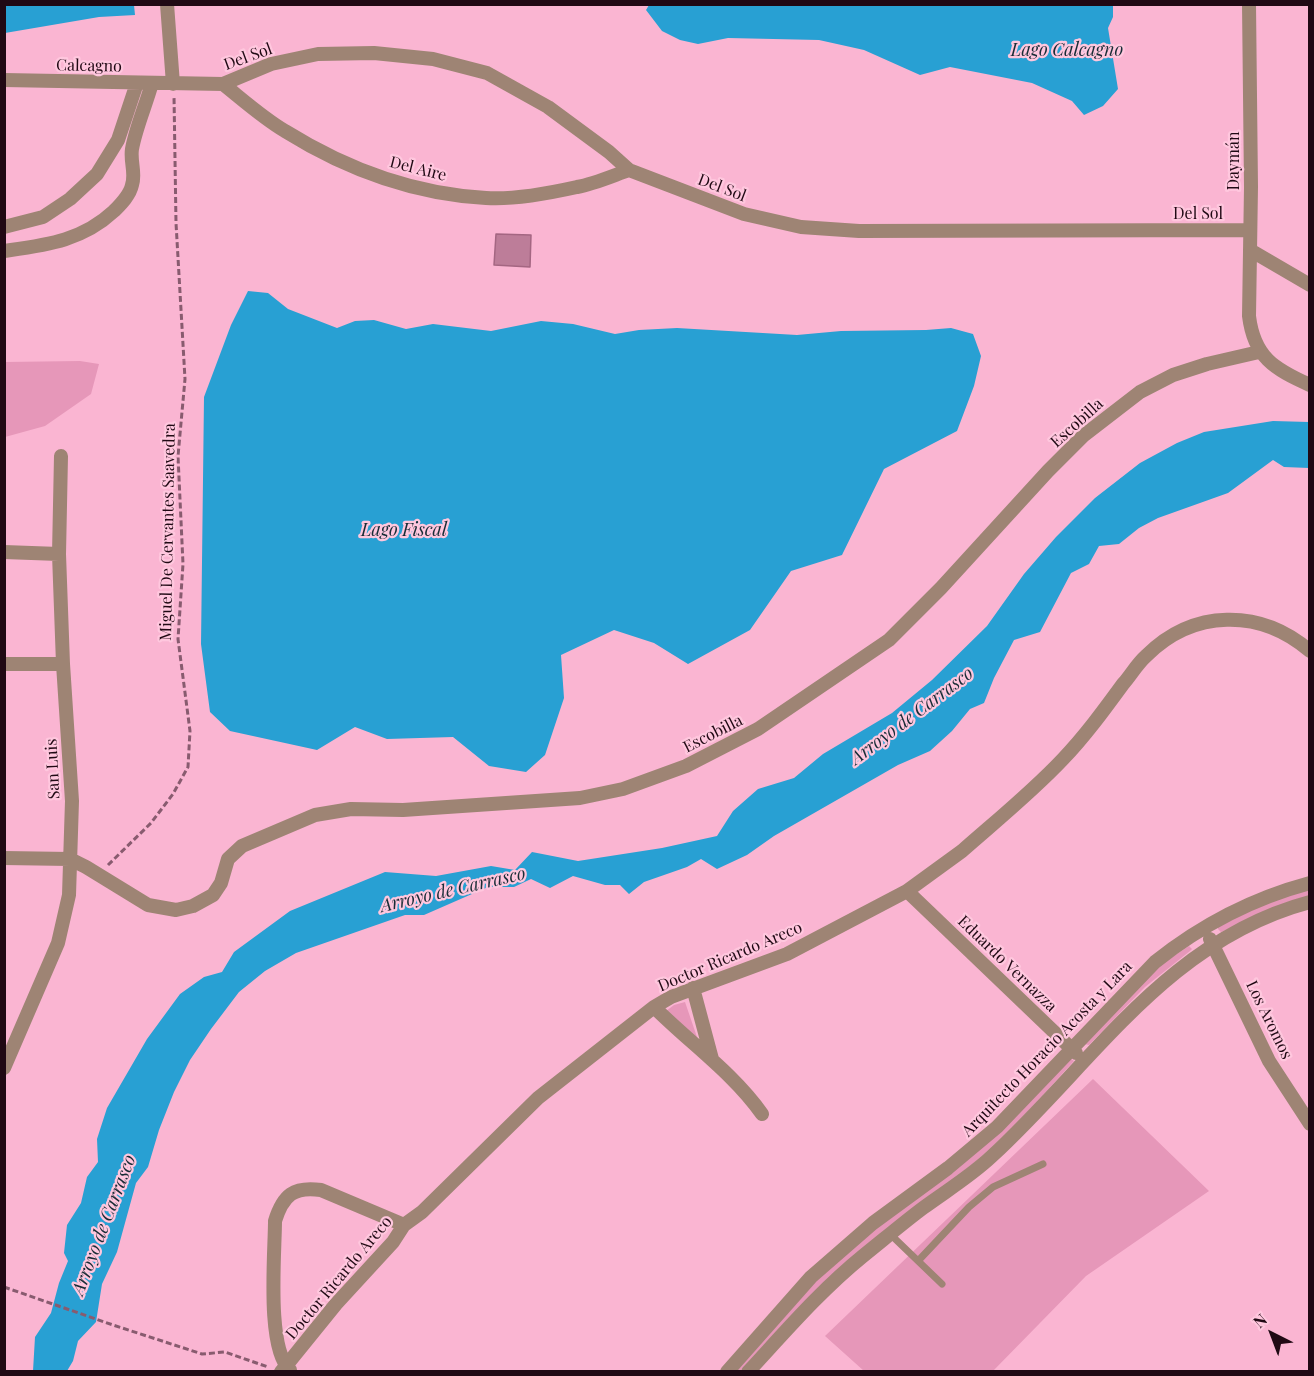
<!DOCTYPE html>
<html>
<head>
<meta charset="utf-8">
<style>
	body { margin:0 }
	#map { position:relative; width:1314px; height:1376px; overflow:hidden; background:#fab5d2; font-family:"Playfair Display",serif }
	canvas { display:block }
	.frame { position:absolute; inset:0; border:6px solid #200914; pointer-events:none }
	.north { position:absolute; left:1242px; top:1304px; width:60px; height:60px; -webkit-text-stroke:4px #ffc7de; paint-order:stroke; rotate:318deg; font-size:16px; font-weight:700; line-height:24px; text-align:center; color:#200914 }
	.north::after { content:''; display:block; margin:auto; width:21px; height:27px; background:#200914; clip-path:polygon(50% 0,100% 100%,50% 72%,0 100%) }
</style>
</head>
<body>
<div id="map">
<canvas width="1314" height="1376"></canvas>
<div class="frame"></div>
<div class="north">N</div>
</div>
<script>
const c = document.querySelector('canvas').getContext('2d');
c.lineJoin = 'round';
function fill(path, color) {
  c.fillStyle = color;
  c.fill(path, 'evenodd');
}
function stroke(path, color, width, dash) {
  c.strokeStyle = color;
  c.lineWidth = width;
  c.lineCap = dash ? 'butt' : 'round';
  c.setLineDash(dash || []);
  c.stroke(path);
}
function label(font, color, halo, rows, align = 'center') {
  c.font = font + ' "Playfair Display",serif';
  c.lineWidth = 4.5;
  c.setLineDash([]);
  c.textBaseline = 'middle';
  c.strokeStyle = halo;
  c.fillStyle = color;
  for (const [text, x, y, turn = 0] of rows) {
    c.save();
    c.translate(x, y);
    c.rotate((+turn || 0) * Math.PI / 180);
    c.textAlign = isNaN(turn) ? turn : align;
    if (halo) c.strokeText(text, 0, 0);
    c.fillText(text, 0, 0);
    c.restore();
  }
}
const green = new Path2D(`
	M80,361l19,3 -8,30 -46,32 -40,11v-75z
	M1309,889v7l-45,16 -43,20 -3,-3v-2l41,-21z
	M1189,946l3,3 -2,2 -45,36 -56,58 -5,-1 76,-79z
	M685,1002l13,38 -32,-29 8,-6z
	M1070,1058l4,3c-32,35 -63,70 -99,101 -42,35 -89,64 -130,101 -38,33 -71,71 -105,108l-8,1 84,-91z
	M1093,1079l116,112 -123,85 -93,95h-129l-39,-35z`);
const water = new Path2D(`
	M5,4l129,1 1,10 -36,2 -94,16z
	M649,5h464v12l-5,11 10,61 -15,17 -19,9 -12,-14 -40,-18 -82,-16 -30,8 -56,-25 -45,-10 -91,-2 -30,6 -18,-4 -18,-9 -16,-21z
	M248,291l20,2 20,16 49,19 18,-7 19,-1 32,9 27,-5 58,7 50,-10 32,3 42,10 24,-4 38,-2 120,7 44,-4 85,-1 25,-2 22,6 8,22 -7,30 -17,45 -73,38 -42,86 -51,16 -41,59 -62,34 -34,-21 -40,-13 -53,25 3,43 -19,57 -19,17 -37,-6 -36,-29 -66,2 -32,-12 -38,23 -87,-19 -20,-19 -9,-68 3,-247 27,-72z
	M1273,421l36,1v46l-25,-1 -11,-7 -45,33 -70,25 -19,10 -20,16 -20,2 -10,18 -18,9 -31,59 -26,8 -20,38 -10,25 -14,6 -18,22 -22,20 -32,14 -124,71 -27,19 -30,14 -16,-10 -14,8 -43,15 -15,12 -9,-9h-15l-32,-9 -23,12 -19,-9 -17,8h-26l-64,28h-19l-109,38 -31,18 -26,21 -28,37 -21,31 -16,32 -15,38 -11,37 -12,16 -19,69 -15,32 -6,38 -18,19 -5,20 -6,10h-34l2,-34 16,-24 8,-30 9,-22 -4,-8 3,-28 14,-22 6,-26 11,-15 -1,-23 10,-31 40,-69 33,-45 24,-17 18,-5 12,-20 56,-41 95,-39 51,4 55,-10 24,4 17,-18 46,9 84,-13 55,-12 16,-25 25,-22 36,-11 29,-24 69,-41 40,-33 55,-54 37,-52 32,-37 39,-39 45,-35 37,-20 27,-11z`);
const building = new Path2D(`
	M496,234l35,1 -1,32 -36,-2z`);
const path = new Path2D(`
	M108,865l43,-42 22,-29 15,-27 2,-36 -12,-92 5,-75 -5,-108 7,-77 -9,-156 -2,-127
	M4,1287l109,38 89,29 23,-2 43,15`);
const lane = new Path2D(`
	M890,1234l52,50
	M918,1261l51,-54 24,-20 50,-23`);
const street = new Path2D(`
	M167,4l6,80
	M1249,4l2,183 -2,129c5,41 25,53 61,69
	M4,80l219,4 48,-20 47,-10 56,-1 59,6 54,14 61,34 61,45 20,18 115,44 57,13 58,4 390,-1
	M223,84c20,16 40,34 62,47 61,38 129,63 201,67 27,2 64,-5 91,-11 17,-3 35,-11 52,-17
	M4,227l39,-10 27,-18 27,-25 21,-34 19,-57
	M1250,250l60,35
	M4,251c42,-6 78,-10 110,-40 7,-7 16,-16 18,-26 4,-12 -2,-23 0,-36 4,-22 14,-44 20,-66
	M4,552l55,2
	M4,664h59
	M4,858l66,1 16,8 62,38 28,5 17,-4 20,-11 8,-12 7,-24 14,-13 73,-31 36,-6 52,1 177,-12 43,-9 63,-23 72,-37 131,-89 52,-52 107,-117 35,-35 57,-44 33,-17 34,-11 52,-12
	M907,891l169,162
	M1210,939l59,122 41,63
	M693,988l19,71
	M654,1007c36,36 79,66 108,107
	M4,1068l54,-125 11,-48 3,-94 -9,-137 -4,-110 2,-98
	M290,1370c-24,-22 -15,-117 -15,-149 8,-26 19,-35 46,-31l83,35
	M281,1372l55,-68 57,-62 11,-17 18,-13 116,-114 116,-91 17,-10 116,-43 120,-63 55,-40c34,-30 70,-59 101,-92 22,-23 41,-49 60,-75 8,-9 14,-20 23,-28 47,-47 114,-48 164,-5
	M727,1372l84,-95 62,-54 75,-55 49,-41 158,-165c45,-36 99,-64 155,-79
	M748,1372c37,-40 73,-82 115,-116 20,-16 40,-33 60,-48 23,-17 48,-32 69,-52 102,-94 175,-216 318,-254`);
const streetNames = [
	["Del Sol",248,57,-20],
	["Calcagno",89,66,1],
	["Daymán",1234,161,-90],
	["Del Aire",418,169,14],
	["Del Sol",722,188,21],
	["Del Sol",1198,214],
	["Escobilla",1077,423,-42],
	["Miguel De Cervantes Saavedra",168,532,-89],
	["Escobilla",713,734,-27],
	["San Luis",53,769,-93],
	["Doctor Ricardo Areco",730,957,-23],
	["Eduardo Vernazza",1007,964,44],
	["Los Aromos",1269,1020,64],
	["Arquitecto Horacio Acosta y Lara",1047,1049,-46],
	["Doctor Ricardo Areco",339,1278,-50]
];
const waterNames = [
	["Lago Calcagno",1067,50],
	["Lago Fiscal",404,530],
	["Arroyo de Carrasco",912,716,-37],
	["Arroyo de Carrasco",453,890,-13],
	["Arroyo de Carrasco",104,1225,-69]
];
fill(green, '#e697b9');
fill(water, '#28a0d3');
fill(building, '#bd7d99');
stroke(building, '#a46682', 1.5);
stroke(path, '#885b6f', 3, [6, 3]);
stroke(lane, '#9e8474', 7);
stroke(street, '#9e8474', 14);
label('16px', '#200914', '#ffc7de', streetNames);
label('italic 18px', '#192c36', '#ffc7de', waterNames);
</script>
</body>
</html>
